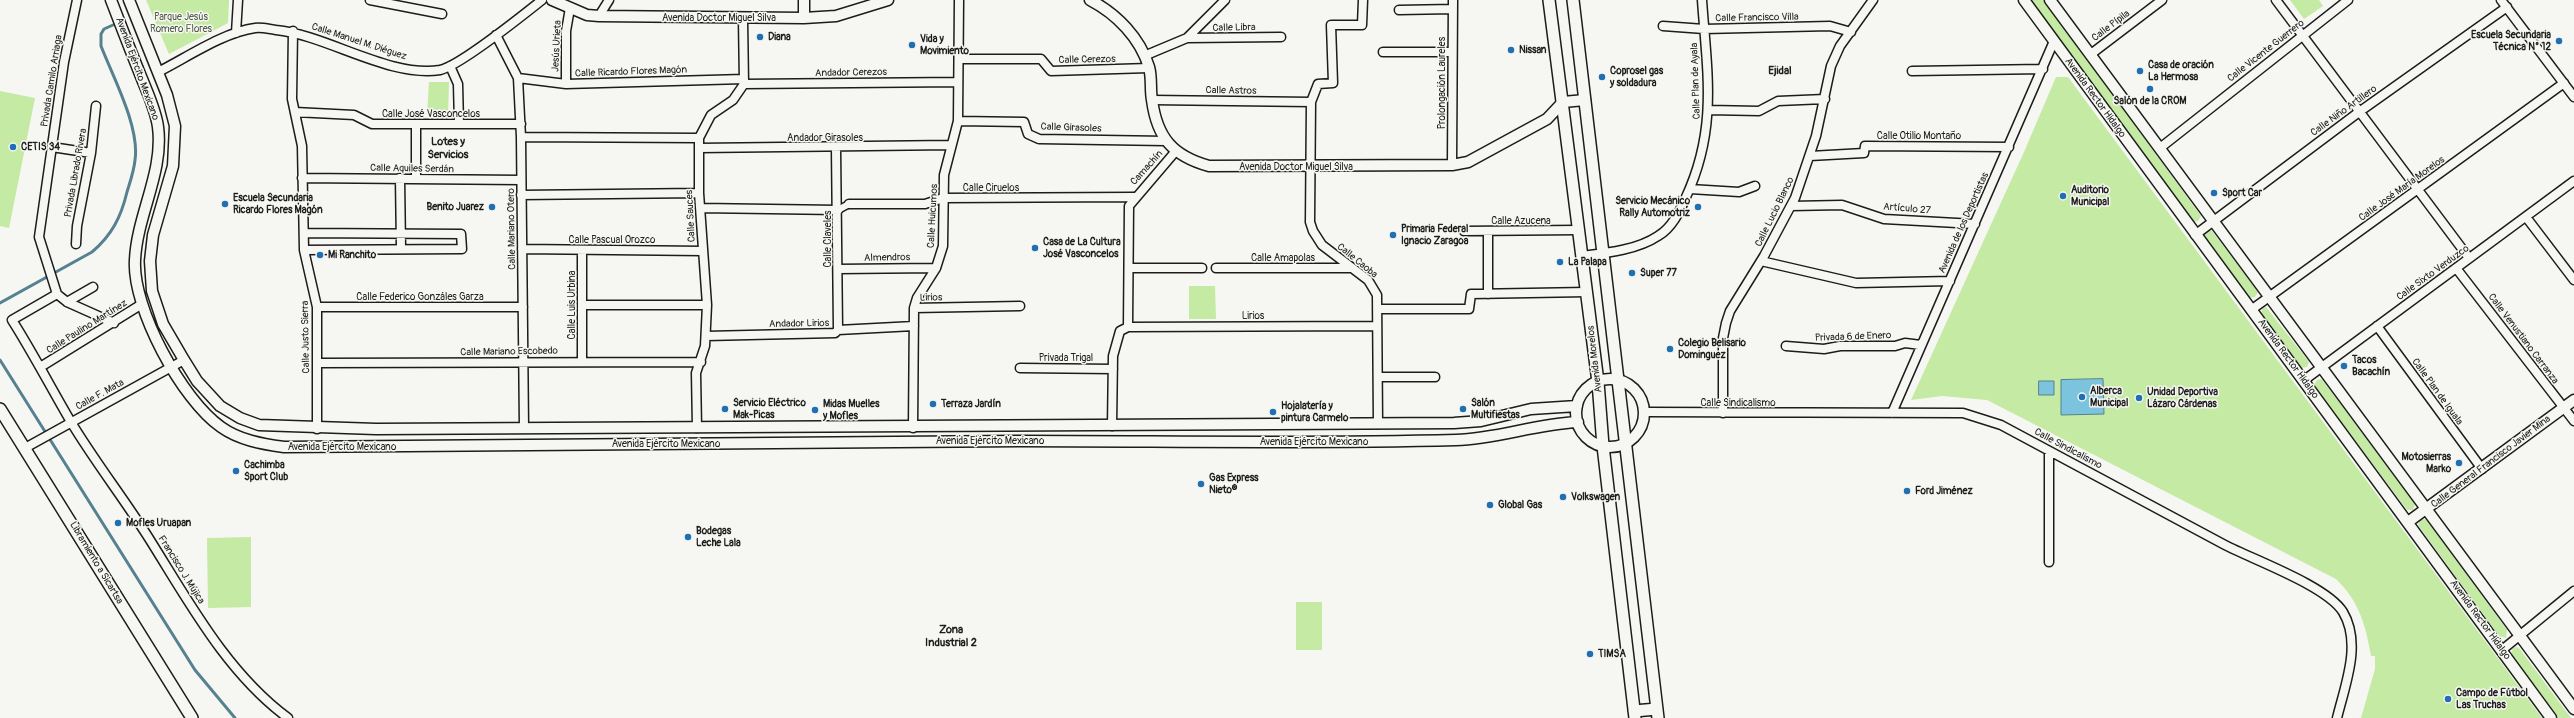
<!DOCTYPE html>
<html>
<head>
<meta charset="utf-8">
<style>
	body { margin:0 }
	canvas { display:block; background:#f6f6f2 }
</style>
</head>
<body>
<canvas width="2574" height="718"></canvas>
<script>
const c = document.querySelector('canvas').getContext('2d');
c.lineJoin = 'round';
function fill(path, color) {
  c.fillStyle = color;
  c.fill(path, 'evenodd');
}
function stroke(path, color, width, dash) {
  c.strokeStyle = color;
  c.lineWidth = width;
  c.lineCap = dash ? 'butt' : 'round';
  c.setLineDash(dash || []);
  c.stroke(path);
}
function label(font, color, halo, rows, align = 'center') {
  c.font = font + ' Pangolin,sans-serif';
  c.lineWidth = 3;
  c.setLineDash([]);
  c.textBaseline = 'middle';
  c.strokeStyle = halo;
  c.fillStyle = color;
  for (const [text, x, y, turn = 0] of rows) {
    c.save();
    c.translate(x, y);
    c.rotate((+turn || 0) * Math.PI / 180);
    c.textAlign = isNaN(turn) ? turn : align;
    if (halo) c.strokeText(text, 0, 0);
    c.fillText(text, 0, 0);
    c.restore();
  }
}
const green = new Path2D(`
	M146,0h83l-1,23 -59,31z
	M2030,0h13l158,216 -3,5 -5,1z
	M2290,0h29l4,6 -19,13z
	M2056,77h12l474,641h-181l14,-49v-13h-4c-5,-30 -12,-55 -35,-77l-349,-179 -45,-4 -31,4 113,-248z
	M429,82h20l-1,34 -21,-1z
	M0,91l35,7 -26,130 -9,-2z
	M2209,230l3,1 46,61 -3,5 -6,1 -45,-61v-4z
	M1189,286h26l1,33h-27z
	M2266,307l43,55 -2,5 -6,1 -40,-55 2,-5z
	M2322,379l93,125 -2,6h-6l-93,-125 3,-5z
	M2426,519l81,111 -1,8 -7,-2 -81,-111 2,-5z
	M251,537v70l-43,1 -1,-70z
	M1296,602h26v48h-26z
	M2517,647l2,1 52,70h-12l-48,-64 2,-6z`);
const water = new Path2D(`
	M2103,379l1,35 -43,1v-35z
	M2039,381h15v14h-15z`);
const stream = new Path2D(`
	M0,303l92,-51c20,-17 29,-35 35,-60 3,-10 7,-21 8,-32 5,-33 -22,-83 -34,-114v-12l3,-5 9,-4
	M0,360l195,310 40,48`);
const pedestrian = new Path2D(`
	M838,210l11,-6`);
const minor = new Path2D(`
	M77,0l-13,62 -25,175 18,57 10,8 47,21
	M370,0l72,14
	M1363,0l-1,25h-31l2,58 -15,1 -7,18 -1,120 3,9 9,14 46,35 9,15 1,129
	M2276,0l193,258
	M2501,0l73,97
	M1399,10l54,-1
	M599,16l10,-16
	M1663,26l41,3 126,-3 21,6
	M293,31l-1,68 10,47 2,104 13,57v122
	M236,33l2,-33
	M496,35l22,43 3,59 3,291
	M1187,38l94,-1
	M1383,52h69
	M2091,54l71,-54
	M1144,56l43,-18 38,-38
	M959,59h82l10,12 98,-3
	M450,66l8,18 1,40
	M1912,71l131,-2
	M158,72c28,-14 66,-40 97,-44 6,-1 14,1 21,2 51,5 113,48 164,40 20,-4 83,-55 102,-70
	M518,78l48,6 178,-5
	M566,84v-53l4,-23
	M744,84l214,-2
	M1152,100l159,2
	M1709,110l50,1 19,-10 47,-2
	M295,112l59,3 18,9h149
	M958,121l66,1 4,12 11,5 127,2
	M521,137l178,1
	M52,147l39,6
	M699,148l252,-3
	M836,148l2,182
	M2160,148l188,-148
	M1810,156l54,-3 1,-7 144,1
	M1452,165l1,-165
	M302,178l219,2
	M400,178l1,70
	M416,179v-55
	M1690,189l49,3 16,-6
	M521,195l178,-2
	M849,204h76l18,-6 191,-1
	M1791,206l51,-1 42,14 91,5
	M700,208l138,2
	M2526,217l48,63
	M1464,231l115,-1
	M1488,231v63
	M2195,235l164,-123 148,-105
	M76,244l1,-18 14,-73 5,-47
	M522,249l181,2
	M304,250l158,-1 -1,-15 -157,-1
	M582,250v111
	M1582,256c25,-3 55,-6 76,-20 14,-8 22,-25 28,-39 32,-69 21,-125 16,-197
	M1761,261l95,22 94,-2
	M1129,268h73
	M1216,268h134
	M2456,268l118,153
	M838,269l98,-1
	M57,294l-45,26c21,33 39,68 59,102 24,40 54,78 79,118 39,62 77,133 138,178
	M67,302l26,-15
	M582,305h125
	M317,307h206
	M914,308l106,-2
	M1377,309h92l2,-15 116,-2
	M2251,310l313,-227
	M2377,326l105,143
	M1128,327l249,-1
	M706,336l129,-3 3,-3 76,-4
	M1786,346l38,3 16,-3h55l10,-3 16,2
	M317,363l384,-1
	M42,366l100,-62
	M1020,368l93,1
	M1378,377h57
	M2303,381l271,-200
	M1644,412l319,1 38,12c75,40 149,80 224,120 29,15 102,41 118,67 19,32 2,73 -6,106
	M1723,413v-75l3,-15 4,-12 34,-55 31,-58 21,-62 15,-70 9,-20 33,-46
	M1892,413l162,-372
	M1112,426l1,-70 7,-25 8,-4 1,-121 46,-54
	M697,428l-1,-55 9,-27 2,-41 -8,-112v-55l12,-23 22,-15 11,-16 -1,-65
	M913,428l1,-120 3,-10 19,-30 7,-22 1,-71 14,-54 1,-121
	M25,448l159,-88
	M2049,562v-111
	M2502,650l72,-59`);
const tertiary = new Path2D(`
	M111,0c10,26 20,52 31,79 6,15 14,32 16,48 6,45 -21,88 -23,133 -3,48 47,140 86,167 18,13 41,17 63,20 245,0 490,-6 735,-6 146,0 291,3 437,-1 41,-1 79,-16 122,-18
	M129,0l38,95 8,31 -2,40 -20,69 -3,26 2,30 11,33 21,36 13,21 23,25 20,12 19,7 117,4 1078,-6 27,-2 50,-12 46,-3
	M552,0l35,15 12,1 205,2 32,-2 52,-16
	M804,0v18
	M1090,0c27,14 50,38 59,67 3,10 1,23 3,33 5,38 21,56 57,66l243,-1 16,-3 79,-43 16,-17 22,-2
	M2024,0l527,718
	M2050,0l524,709
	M1576 413a34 34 0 1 1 68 0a34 34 0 1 1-68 0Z
	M2408,522l166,-122`);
const secondary = new Path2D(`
	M1549,0l49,382 5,64 32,272
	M1573,0l85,718
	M0,409l192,309
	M1634,711l23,-2`);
const markers = [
	[760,37,4,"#1f6fb2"],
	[2559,41,4,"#1f6fb2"],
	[912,45,4,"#1f6fb2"],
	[1511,50,4,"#1f6fb2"],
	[2140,71,4,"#1f6fb2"],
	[1602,77,4,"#1f6fb2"],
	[2150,89,4,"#1f6fb2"],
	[13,147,4,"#1f6fb2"],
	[2214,193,4,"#1f6fb2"],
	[2063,196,4,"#1f6fb2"],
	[225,204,4,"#1f6fb2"],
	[492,207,4,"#1f6fb2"],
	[1698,207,4,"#1f6fb2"],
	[1393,235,4,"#1f6fb2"],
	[1035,248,4,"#1f6fb2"],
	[320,255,4,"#1f6fb2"],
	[1560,262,4,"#1f6fb2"],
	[1632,273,4,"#1f6fb2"],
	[1670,349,4,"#1f6fb2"],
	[2344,366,4,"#1f6fb2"],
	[2082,397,4,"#1f6fb2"],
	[2139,398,4,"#1f6fb2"],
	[933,404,4,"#1f6fb2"],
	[725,409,4,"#1f6fb2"],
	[1463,409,4,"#1f6fb2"],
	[815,410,4,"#1f6fb2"],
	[1273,412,4,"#1f6fb2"],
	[2459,463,4,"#1f6fb2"],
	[236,471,4,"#1f6fb2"],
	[1201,484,4,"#1f6fb2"],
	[1907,491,4,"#1f6fb2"],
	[1563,497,4,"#1f6fb2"],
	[1490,505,4,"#1f6fb2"],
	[118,523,4,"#1f6fb2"],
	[688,537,4,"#1f6fb2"],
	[1590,654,4,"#1f6fb2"],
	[2448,699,4,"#1f6fb2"]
];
const parkNames = [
	["Parque Jesús",181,17],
	["Romero Flores",181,29]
];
const streetNames = [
	["Avenida Doctor Miguel Silva",719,18],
	["Calle Francisco Villa",1757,18,-1],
	["Calle Pípila",2111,26,-37],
	["Calle Libra",1234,28,-1],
	["Calle Manuel M. Diéguez",359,42,18],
	["Jesús Urieta",557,46,-87],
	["Calle Vicente Guerrero",2266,51,-38],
	["Calle Cerezos",1087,60,-1],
	["Avenida Ejército Mexicano",137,69,70],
	["Calle Ricardo Flores Magón",631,72,-2],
	["Andador Cerezos",851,73,-1],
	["Privada Camilo Arriaga",52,81,-81],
	["Calle Plan de Ayala",1696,81,-92],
	["Prolongación Laureles",1442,83,-90],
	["Calle Astros",1231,91,1],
	["Avenida Rector Hidalgo",2095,98,54],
	["Calle Niño Artillero",2344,111,-36],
	["Calle José Vasconcelos",431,114],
	["Calle Girasoles",1071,128,2],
	["Calle Otilio Montaño",1919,136],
	["Andador Girasoles",825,138],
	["Avenida Doctor Miguel Silva",1296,167],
	["Camachín",1147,168,-48],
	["Calle Aquiles Serdán",412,169,1],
	["Privada Librado Rivera",76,173,-80],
	["Calle Ciruelos",991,188],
	["Calle José María Morelos",2402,189,-36],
	["Artículo 27",1907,209,5],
	["Calle Lucio Blanco",1775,212,-64],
	["Calle Sauces",691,216,-93],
	["Calle Huicumos",933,216,-87],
	["Calle Azucena",1521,221],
	["Avenida de los Deportistas",1964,223,-66],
	["Calle Mariano Otero",512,229,-91],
	["Calle Claveles",828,239,-90],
	["Calle Pascual Orozco",612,240],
	["Almendros",887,258,-1],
	["Calle Amapolas",1283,258],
	["Calle Caoba",1357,261,39],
	["Calle Sixto Verduzco",2433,273,-36],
	["Calle Federico Gonzáles Garza",420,297],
	["Lirios",931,298,-1],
	["Calle Luis Urbina",572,305,-90],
	["Lirios",1253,316],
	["Andador Lirios",799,324,-1],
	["Calle Paulino Martínez",87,327,-32],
	["Calle Justo Sierra",306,337,-91],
	["Privada 6 de Enero",1853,337,-2],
	["Calle Venustiano Carranza",2523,339,53],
	["Calle Mariano Escobedo",509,352,-1],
	["Privada Trigal",1066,358],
	["Avenida Morelos",1595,359,-97],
	["Avenida Rector Hidalgo",2288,359,54],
	["Calle Plan de Iguala",2437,392,54],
	["Calle F. Mata",100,395,-29],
	["Calle Sindicalismo",1738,403],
	["Avenida Ejército Mexicano",990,441],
	["Avenida Ejército Mexicano",1314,442],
	["Avenida Ejército Mexicano",666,444],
	["Avenida Ejército Mexicano",342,447],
	["Calle Sindicalismo",2068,449,28],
	["Calle General Francisco Javier Mina",2491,462,-37],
	["Libramiento a Sicartsa",96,563,59],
	["Francisco J. Mújica",181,570,58],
	["Avenida Rector Hidalgo",2480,620,54]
];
const poiNames = [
	["Escuela Secundaria",2551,35,"right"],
	["Técnica N° 12",2551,47,"right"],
	["Diana",768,37],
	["Vida y",920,39],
	["Movimiento",920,51],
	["Nissan",1519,50],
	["Casa de oración",2148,65],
	["La Hermosa",2148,77],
	["Coprosel gas",1610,71],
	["y soldadura",1610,83],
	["Salón de la CROM",2150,101,"center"],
	["CETIS 34",21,147],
	["Auditorio",2071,190],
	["Municipal",2071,202],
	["Sport Car",2222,193],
	["Escuela Secundaria",233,198],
	["Ricardo Flores Magón",233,210],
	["Servicio Mecánico",1690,201,"right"],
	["Rally Automotriz",1690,213,"right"],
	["Benito Juarez",484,207,"right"],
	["Primaria Federal",1401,229],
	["Ignacio Zaragoa",1401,241],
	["Casa de La Cultura",1043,242],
	["José Vasconcelos",1043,254],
	["Mi Ranchito",328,255],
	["La Palapa",1568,262],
	["Super 77",1640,273],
	["Colegio Belisario",1678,343],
	["Dominguez",1678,355],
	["Tacos",2352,360],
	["Bacachín",2352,372],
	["Alberca",2090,391],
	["Municipal",2090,403],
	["Unidad Deportiva",2147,392],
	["Lázaro Cárdenas",2147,404],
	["Servicio Eléctrico",733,403],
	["Mak-Picas",733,415],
	["Salón",1471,403],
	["Multifiestas",1471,415],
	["Midas Muelles",823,404],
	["y Mofles",823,416],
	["Terraza Jardín",941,404],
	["Hojalatería y",1281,406],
	["pintura Carmelo",1281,418],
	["Motosierras",2451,457,"right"],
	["Marko",2451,469,"right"],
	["Cachimba",244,465],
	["Sport Club",244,477],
	["Gas Express",1209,478],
	["Nieto®",1209,490],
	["Ford Jiménez",1915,491],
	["Volkswagen",1571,497],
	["Global Gas",1498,505],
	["Mofles Uruapan",126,523],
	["Bodegas",696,531],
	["Leche Lala",696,543],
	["TIMSA",1598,654],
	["Campo de Fútbol",2456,693],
	["Las Truchas",2456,705]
];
const neighbourhoodNames = [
	["Ejidal",1780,71],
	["Lotes y",448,142],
	["Servicios",448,155],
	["Zona",951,630],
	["Industrial 2",951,643]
];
fill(green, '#c4eaa4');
fill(water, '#7cc4dd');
stroke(water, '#568190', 1);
stroke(stream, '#568190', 3);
stroke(pedestrian, '#1c1c1c', 9);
stroke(minor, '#1c1c1c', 11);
stroke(tertiary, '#1c1c1c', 13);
stroke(secondary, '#1c1c1c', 14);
stroke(pedestrian, '#f6f6f2', 6);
stroke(minor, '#f6f6f2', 8);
stroke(tertiary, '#f6f6f2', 10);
stroke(secondary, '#f6f6f2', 11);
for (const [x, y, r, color] of markers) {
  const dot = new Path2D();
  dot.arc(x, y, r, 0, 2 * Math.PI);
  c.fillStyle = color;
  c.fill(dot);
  stroke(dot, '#f6f6f2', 1.5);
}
label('10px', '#4e5a45', '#f6f6f2', parkNames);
label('10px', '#1c1c1c', '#f6f6f2', streetNames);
label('bold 10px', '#1c1c1c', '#f6f6f2', poiNames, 'left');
label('bold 11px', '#1c1c1c', '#f6f6f2', neighbourhoodNames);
</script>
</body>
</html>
